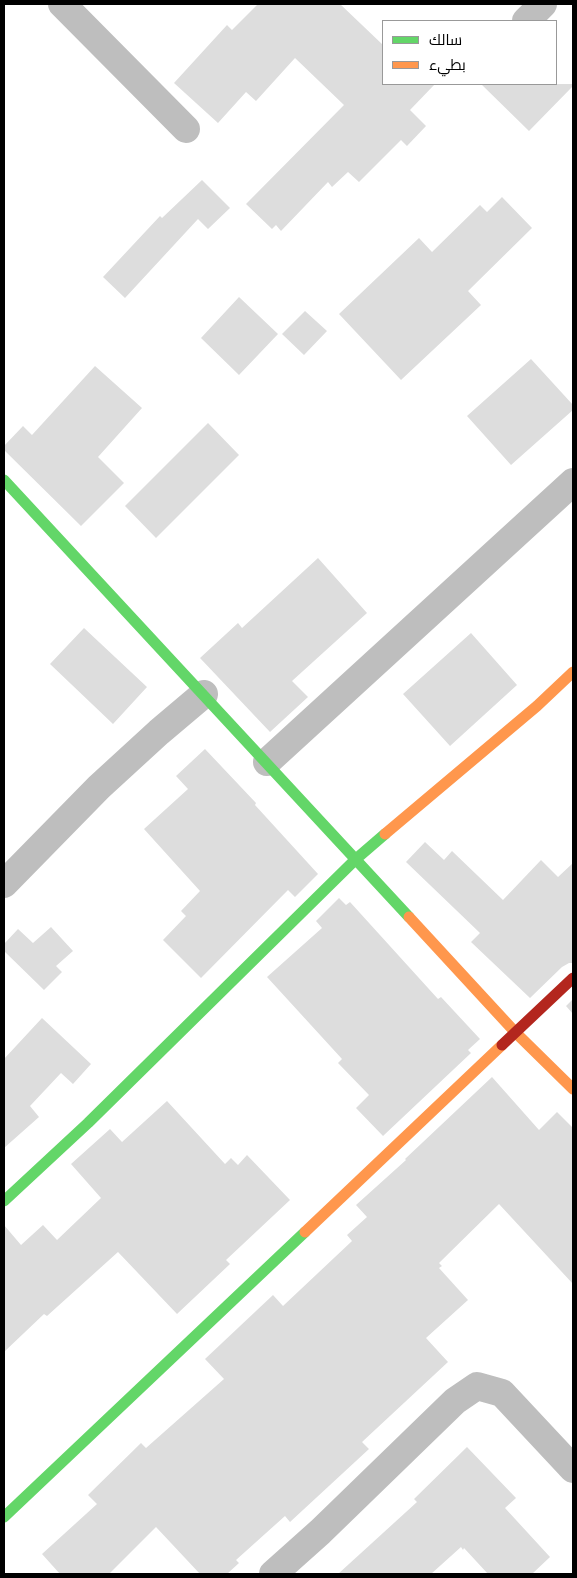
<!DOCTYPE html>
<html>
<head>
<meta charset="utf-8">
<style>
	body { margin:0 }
	#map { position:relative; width:577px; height:1578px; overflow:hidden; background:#fff; font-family:Montserrat,Cairo,sans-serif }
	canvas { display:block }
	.frame { position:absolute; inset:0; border:5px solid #000; pointer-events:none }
	.legend { position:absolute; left:382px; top:20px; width:175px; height:65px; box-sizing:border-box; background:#fff; border:1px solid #999; margin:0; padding:6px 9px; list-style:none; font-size:15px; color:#000 }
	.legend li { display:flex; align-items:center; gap:10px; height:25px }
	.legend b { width:25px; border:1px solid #999 }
</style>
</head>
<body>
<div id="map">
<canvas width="577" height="1578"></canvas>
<div class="frame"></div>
<ul class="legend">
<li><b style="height:6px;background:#63d668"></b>سالك</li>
<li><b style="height:6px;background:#ff974d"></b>بطيء</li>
</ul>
</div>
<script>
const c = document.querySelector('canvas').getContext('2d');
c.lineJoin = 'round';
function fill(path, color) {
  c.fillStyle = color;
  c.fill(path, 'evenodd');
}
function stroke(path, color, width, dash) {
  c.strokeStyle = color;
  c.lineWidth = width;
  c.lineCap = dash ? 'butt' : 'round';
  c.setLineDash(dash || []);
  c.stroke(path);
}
const building = new Path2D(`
	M258,4h82l43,41v39h52l-25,26 16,16 -19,20 -6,-6 -42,42 -11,-10 -16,15 -4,-5 -47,49 -5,-6 -4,4 -26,-25 98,-99 -49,-47 -39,43 -10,-9 -28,31 -44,-40 53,-58 5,5z
	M481,84h92v2l-44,45z
	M202,180l28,28 -22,21 -10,-10 -73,79 -22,-21 57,-61 2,2z
	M502,197l30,31 -64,63 13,14 -80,75 -62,-66 80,-76 13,14 48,-47 7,7z
	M239,297l39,37 -39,41 -38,-37z
	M305,311l22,20 -23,24 -22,-21z
	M531,359l42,46v5l-62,55 -44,-49z
	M95,366l47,42 -44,49 26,26 -43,43 -77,-76v-4l19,-20 9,9z
	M208,423l31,32 -83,83 -31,-32z
	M318,558l49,55 -75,68 16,16 -38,35 -70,-74 38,-35 4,5z
	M84,628l63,59 -34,37 -63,-60z
	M471,633l46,52 -67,61 -47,-52z
	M205,749l51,54 -1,2 63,69 -23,23 -7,-7 -87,88 -38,-38 23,-24 -5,-5 19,-20 -56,-62 44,-40 -12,-13z
	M425,842l19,18 8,-9 51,49 38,-40 17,17 15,-14v100h-4l-7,4 -32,31 -59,-56 9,-9 -74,-71z
	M339,898l7,7 4,-3 88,97 3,-2 39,42 -12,11 3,3 -88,83 -27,-28 13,-13 -31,-32 4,-4 -75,-82 55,-49 -6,-7z
	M51,927l22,24 -17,15 6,6 -18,18 -40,-39v-7l14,-15 15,14z
	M573,999v15l-7,-8z
	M42,1018l49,46 -18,20 -12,-11 -31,33 9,11 -35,31v-89z
	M492,1077l47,53 18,-18 16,16v156l-74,-80 -60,59 3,3 -3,2 29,32 -42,38 22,24 -86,80 7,7 -79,73 -5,-6 -49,44 3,3 -12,11h-27l-44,-47 -47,47h-49l-18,-20 55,-50 -9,-9 53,-52 5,5 78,-69 -19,-20 68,-64 10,11 69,-65 -5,-6 20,-18 -11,-12 50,-45 -1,-1z
	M167,1101l58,63 6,-6 7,7 9,-10 43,45 -64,60 4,4 -53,50 -59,-62 -71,64 -3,-2 -40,38v-127l17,20 22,-20 14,15 44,-42 -30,-34 39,-35 12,13z
	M467,1447l49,51 -11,10 45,49 -18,17h-44l-24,-26 -1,2 -2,-3 -30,27h-93l79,-72 -3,-3z`);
const street = new Path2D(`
	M62,4l124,125
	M526,21l17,-17
	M267,762l306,-280
	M4,884l95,-97 60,-55 45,-38
	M273,1574l47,-42 135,-131 22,-15 25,7 71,76`);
const fast = new Path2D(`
	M4,480l405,437
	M4,1201l84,-78 268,-264 29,-25
	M4,1517l301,-285`);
const slow = new Path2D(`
	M385,834l152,-128 36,-34
	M409,917l106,115 58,57
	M305,1232l197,-187`);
const jam = new Path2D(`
	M502,1045l71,-67`);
fill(building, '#ddd');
stroke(street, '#bebebe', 28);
stroke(fast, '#63d668', 11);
stroke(slow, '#ff974d', 11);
stroke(jam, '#b3261e', 11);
</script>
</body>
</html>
